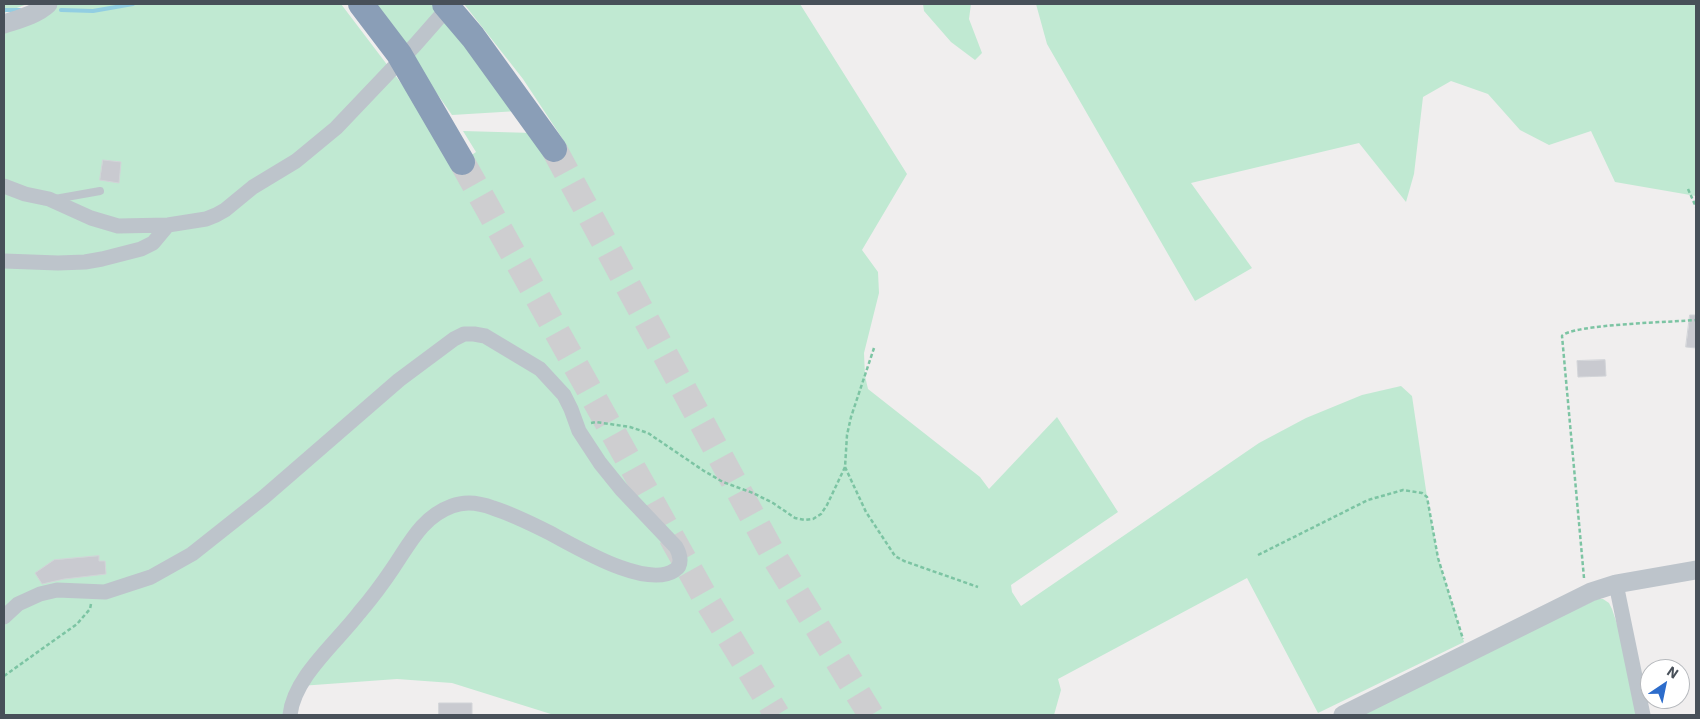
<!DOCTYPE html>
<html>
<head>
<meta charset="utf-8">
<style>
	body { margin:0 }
	#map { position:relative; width:1700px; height:719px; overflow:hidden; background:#f0eeee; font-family:"IBM Plex Sans",sans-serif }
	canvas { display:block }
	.frame { position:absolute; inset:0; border:5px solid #485059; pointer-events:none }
	.north { position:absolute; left:1640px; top:659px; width:50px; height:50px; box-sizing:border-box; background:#fff; border:1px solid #b6b9bd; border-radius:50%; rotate:34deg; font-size:14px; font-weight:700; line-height:20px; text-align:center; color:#485059 }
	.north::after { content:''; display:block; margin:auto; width:18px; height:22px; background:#2c6ccb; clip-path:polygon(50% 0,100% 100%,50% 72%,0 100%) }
</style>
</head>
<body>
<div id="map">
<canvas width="1700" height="719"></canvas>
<div class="frame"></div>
<div class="north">N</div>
</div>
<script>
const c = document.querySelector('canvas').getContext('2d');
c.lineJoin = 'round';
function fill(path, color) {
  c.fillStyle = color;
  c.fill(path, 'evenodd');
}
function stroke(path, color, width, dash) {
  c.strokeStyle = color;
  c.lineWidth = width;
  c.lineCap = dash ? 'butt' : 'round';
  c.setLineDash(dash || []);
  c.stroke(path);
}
const green = new Path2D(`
	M4,4h23l-23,9z
	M58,4h283l63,83 50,80 22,-15 -13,-21 70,2 31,8 -41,-62 -59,-75h336l107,170 -45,76 16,22 1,21 -15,60 1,23 3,13 112,88 9,12 68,-72 61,95 -107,73 1,7 9,14 238,-163 47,-25 56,-23 39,-9 11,10 15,101 11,61 26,84 -146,71 -71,-135 -189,101 3,11 -7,25h-500l-102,-32 -55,-4 -97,7 -10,29h-286v-685c19,-5 44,-8 54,-26z
	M374,4h58l86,107 -66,4z
	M923,4h48l-2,15 13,34 -7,7 -24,-18 -27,-31z
	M1036,4h660v192l-81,-14 -24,-51 -42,14 -29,-15 -32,-36 -37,-13 -28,16 -9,77 -8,28 -47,-59 -168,40 61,85 -57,33 -148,-257z
	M1597,599h6l6,4 3,6 6,18 19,88h-278z`);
const stream = new Path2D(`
	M4,10h16
	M61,10l32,1 40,-7`);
const building = new Path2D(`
	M103,160l18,2 -2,21 -19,-3z
	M1690,315h6v33l-10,-1z
	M1605,360l1,16 -28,1 -1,-16z
	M99,556v5h6l1,13 -42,5 -22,5 -7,-11 19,-13z
	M439,703h33v12h-33z`);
const motorwayTunnel = new Path2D(`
	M554,149l221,409 96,157
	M462,162l244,437 71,116`);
const path = new Path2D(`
	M1688,189l8,18
	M591,423l5,-1 34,5 18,6 56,38 19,11 30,11 20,10 22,15 10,2 8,-1 8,-5 6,-9 18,-38 2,-32 4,-18 23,-69
	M845,467l21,45 29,44 9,5 74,26
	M1258,555l110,-55 35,-10 19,3 5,4 11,61 25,81
	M1584,578l-22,-242c10,-12 114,-14 134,-16
	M4,676l73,-52 13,-15 1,-5`);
const service = new Path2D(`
	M55,199l45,-8`);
const minor = new Path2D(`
	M4,186l21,8 24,5 42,19 27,8 50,-1 38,-6 10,-4 9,-5 28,-23 43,-26 40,-33 79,-83 36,-41
	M4,261l54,2 27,-1 17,-3 39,-10 12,-6 15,-18
	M1616,584l27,131
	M4,617l14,-13 22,-10 17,-4 48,2 46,-15 41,-23 72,-57 135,-117 55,-41 10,-5h10l11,2 55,33 24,26 7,14 8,22 21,32 21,26 55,58c4,7 7,18 -1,23 -29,20 -100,-24 -127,-38 -18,-9 -36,-18 -55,-24 -13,-5 -28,-7 -41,-2 -30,11 -42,37 -59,62 -10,15 -22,31 -34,45 -22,29 -65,64 -69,102`);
const tertiary = new Path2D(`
	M4,24c15,-5 32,-9 44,-20
	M1343,715l248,-123 25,-8 80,-14`);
const motorway = new Path2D(`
	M361,4l38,50 63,108
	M445,4l28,33 81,112`);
fill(green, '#c0e9d2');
stroke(stream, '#92cee2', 4);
fill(building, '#c9cad0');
stroke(building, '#d2d4d8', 1);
stroke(motorwayTunnel, '#ceced0', 26, [26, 13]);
stroke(path, '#7cc4a3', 2.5, [4, 2.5]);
stroke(service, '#bdc4cb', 8);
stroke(minor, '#bdc4cb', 15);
stroke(tertiary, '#bdc4cb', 19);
stroke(motorway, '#8a9eb7', 26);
</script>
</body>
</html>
